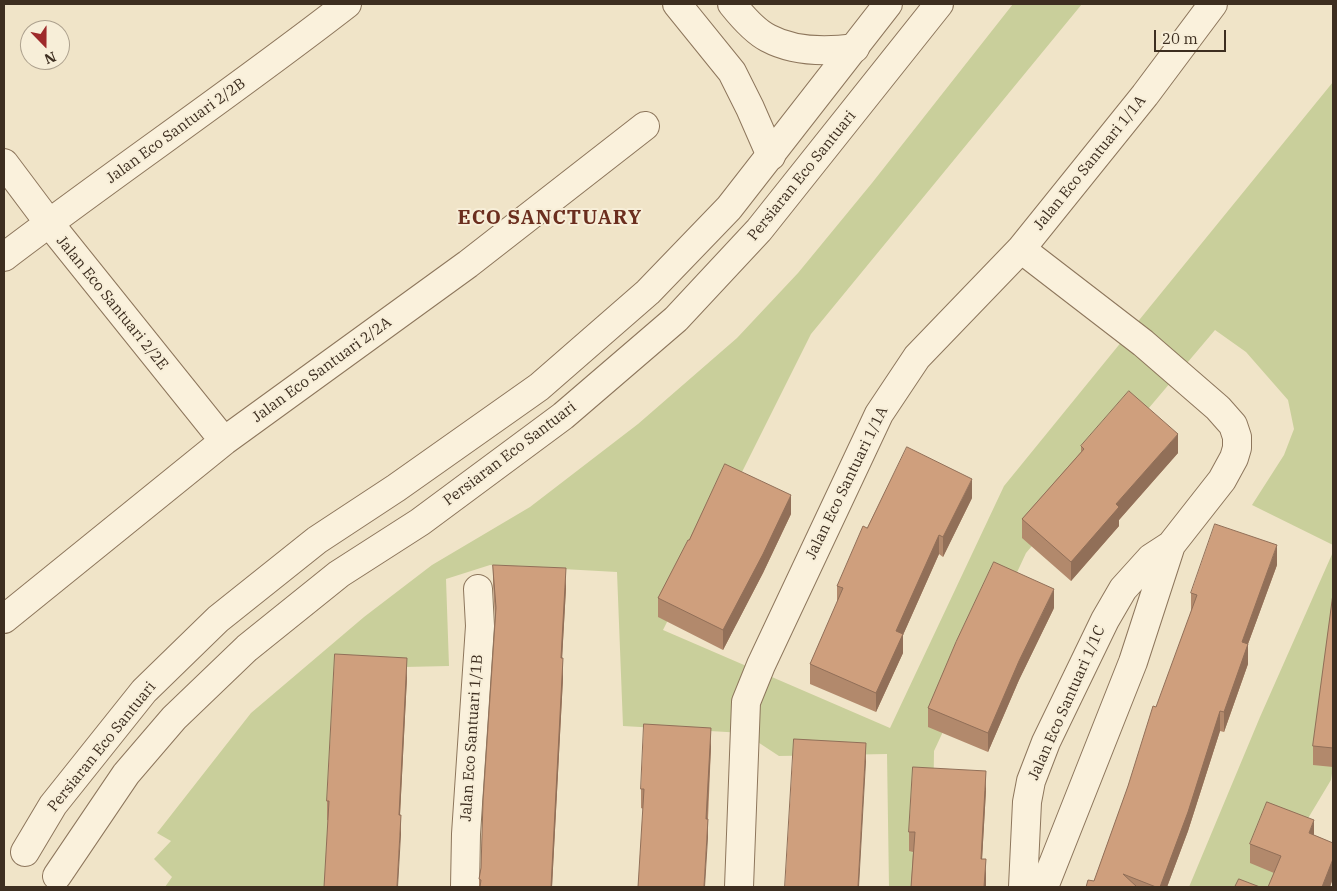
<!DOCTYPE html>
<html>
<head>
<meta charset="utf-8">
<style>
	body { margin:0 }
	#map { position:relative; width:1337px; height:891px; overflow:hidden; background:#f0e4c8; font-family:"IBM Plex Serif",serif }
	canvas { display:block }
	.frame { position:absolute; inset:0; border:5px solid #3d2e20; pointer-events:none }
	.north { position:absolute; left:20px; top:20px; width:50px; height:50px; box-sizing:border-box; background:#f7eed8; border:1px solid #ada18e; border-radius:50%; rotate:158deg; font-size:14px; font-weight:700; line-height:20px; text-align:center; color:#3d2e20 }
	.north::after { content:''; display:block; margin:auto; width:18px; height:22px; background:#9e2a2b; clip-path:polygon(50% 0,100% 100%,50% 72%,0 100%) }
	.scale { position:absolute; left:1154px; top:30px; width:72px; height:22px; box-sizing:border-box; border:2px solid #3d2e20; border-top:0; padding-left:6px; font-size:15px; line-height:18px; white-space:nowrap; color:#3d2e20; -webkit-text-stroke:4px #f7eed8; paint-order:stroke }
</style>
</head>
<body>
<div id="map">
<canvas width="1337" height="891"></canvas>
<div class="frame"></div>
<div class="north">N</div>
<div class="scale">20 m</div>
</div>
<script>
const c = document.querySelector('canvas').getContext('2d');
c.lineJoin = 'round';
function fill(path, color) {
  c.fillStyle = color;
  c.fill(path, 'evenodd');
}
function stroke(path, color, width, dash) {
  c.strokeStyle = color;
  c.lineWidth = width;
  c.lineCap = dash ? 'butt' : 'round';
  c.setLineDash(dash || []);
  c.stroke(path);
}
function label(font, color, halo, rows, align = 'center') {
  c.font = font + ' "IBM Plex Serif",serif';
  c.lineWidth = 4;
  c.setLineDash([]);
  c.textBaseline = 'middle';
  c.strokeStyle = halo;
  c.fillStyle = color;
  for (const [text, x, y, turn = 0] of rows) {
    c.save();
    c.translate(x, y);
    c.rotate((+turn || 0) * Math.PI / 180);
    c.textAlign = isNaN(turn) ? turn : align;
    if (halo) c.strokeText(text, 0, 0);
    c.fillText(text, 0, 0);
    c.restore();
  }
}
const green = new Path2D(`
	M1013,4h69l-271,330 -148,296 227,98 114,-242 329,-404v463l-81,-40 32,-50 10,-26 -6,-29 -42,-48 -31,-22 -189,223 -92,198 -2,136h-43l-2,-133 -108,2 -35,-23 -121,-7 -6,-154 -127,-7 -44,14 3,87 -90,2 -5,219h-189l7,-10 -18,-18 17,-18 -14,-8 94,-120 113,-96 68,-52 98,-58 108,-83 99,-86 61,-65 74,-90z
	M1333,552v215l-2,13 -30,50 -29,57h-83l71,-170z`);
const minor = new Path2D(`
	M677,4l55,68 18,36 21,48
	M732,4c8,10 24,28 36,34 26,14 58,14 87,10
	M4,163l45,60 175,218
	M1021,249l122,94 75,65 15,17 4,12v11l-3,10 -12,22 -51,65 -38,117 -89,225
	M4,257c113,-86 231,-166 343,-253
	M4,619l220,-178 244,-177 177,-138
	M465,887l1,-53 14,-208 -2,-37
	M739,887l7,-185 15,-37 118,-251 38,-57 104,-108 124,-154 68,-91
	M1023,887l4,-85 4,-21 15,-39 59,-122 18,-31 28,-31 20,-13`);
const tertiary = new Path2D(`
	M25,852l28,-47 91,-114 74,-72 99,-79 79,-52 143,-101 109,-95 81,-84 159,-204
	M57,876l69,-102 48,-56 73,-70 92,-74 81,-52 143,-106 113,-97 83,-89 180,-226`);
const wall = new Path2D(`
	M1081,446l97,7 -59,67v6l-48,55 -49,-43v-19l59,-67z
	M972,498l-29,59 -4,-3 -36,81v18l-27,59 -66,-28v-20l27,-61v-17l30,-58z
	M791,514l-28,59 -40,77 -65,-33v-19l31,-58z
	M493,565l73,23 -4,70 1,20 -11,209h-73v-8l2,-11 14,-250 -2,-34z
	M1277,565l-29,79v20l-24,68 -4,-1 -32,100 -21,56h-81l8,-6 97,-269v-19z
	M1333,594v173l-20,-2v-19z
	M1054,608l-35,72 -31,72 -60,-25v-19z
	M407,677l-7,138 1,20 -74,-15v-19z
	M711,747l-3,72v19l-67,-30v-19z
	M986,790l-4,69 4,20v8h-75l2,-35 -4,-1v-19z
	M1314,835l19,8v35l-3,9 -56,-14 -24,-10v-19z`);
const shadedWall = new Path2D(`
	M1178,434v19l-59,67v6l-48,55v-19l45,-58z
	M972,479v19l-29,59v-20z
	M791,495v19l-28,59 -40,77v-20z
	M939,535v19l-36,81v18l-27,59v-19l20,-62z
	M1277,545v20l-29,79v20l-24,68v-20l18,-70z
	M566,568v20l-5,90v-20z
	M1054,589v19l-35,72 -31,72v-19l31,-72z
	M407,658v19l-8,157v-19z
	M563,658v20l-11,209h-1z
	M1220,711v20l-32,100 -21,56h-7z
	M711,728v19l-5,91v-19z
	M866,743v19l-7,125h-1z
	M986,771v19l-5,88v-19z
	M401,815v20l-3,52h-1z
	M708,819v19l-3,49h-1z
	M1314,820v20l-5,-7z
	M986,859v28h-2z
	M1333,859v19l-3,9h-8z`);
const building = new Path2D(`
	M1129,391l49,43 -62,70 3,3 -48,55 -49,-43 62,-70 -3,-3z
	M907,447l65,32 -29,58 -4,-2 -43,96 7,3 -27,59 -66,-29 33,-76 -6,-2 26,-60 4,2z
	M725,464l66,31 -28,59 -40,76 -65,-32 30,-58h1z
	M1215,524l62,21 -35,97 6,2 -24,68 -4,-1 -32,101 -28,75h-4l-33,-13 14,13h-51l2,-7 6,1 34,-95 25,-80 3,1 41,-112 -6,-2z
	M994,562l60,27 -35,72 -31,72 -60,-25 28,-66z
	M493,565l73,3 -5,90h2l-12,229h-71l1,-7 -2,-1 2,-11 2,-67 13,-193z
	M1333,594v154l-20,-2z
	M335,654l72,4 -8,157h2l-4,72h-73l5,-86h-2z
	M644,724l67,4 -5,91h2l-4,68h-66l6,-98h-3z
	M794,739l72,4 -8,144h-73z
	M913,767l73,4 -5,88h5l-2,28h-73l4,-55h-6z
	M1267,802l47,18 -5,13 24,10v16l-11,28h-54l13,-31 -31,-12z
	M1239,879l21,8h-25z`);
const streetNames = [
	["Jalan Eco Santuari 2/2B",176,131,-36],
	["Jalan Eco Santuari 1/1A",1090,163,-51],
	["Persiaran Eco Santuari",802,176,-51],
	["Jalan Eco Santuari 2/2E",112,303,51],
	["Jalan Eco Santuari 2/2A",322,370,-36],
	["Persiaran Eco Santuari",510,454,-37],
	["Jalan Eco Santuari 1/1A",847,483,-64],
	["Jalan Eco Santuari 1/1C",1067,703,-66],
	["Jalan Eco Santuari 1/1B",472,738,-86],
	["Persiaran Eco Santuari",102,747,-51]
];
const districtNames = [
	["ECO SANCTUARY",550,218]
];
fill(green, '#c9cf9b');
stroke(minor, '#8d765c', 30);
stroke(tertiary, '#8d765c', 30);
stroke(minor, '#faf1dc', 28);
stroke(tertiary, '#faf1dc', 28);
fill(wall, '#b2896c');
fill(shadedWall, '#916f58');
fill(building, '#cf9f7d');
stroke(building, '#916f58', 1);
label('15px', '#3d2e20', '#f7eed8', streetNames);
c.letterSpacing = '1px';
label('bold 20px', '#6b2e1e', '#f7eed8', districtNames);
c.letterSpacing = '0px';
</script>
</body>
</html>
